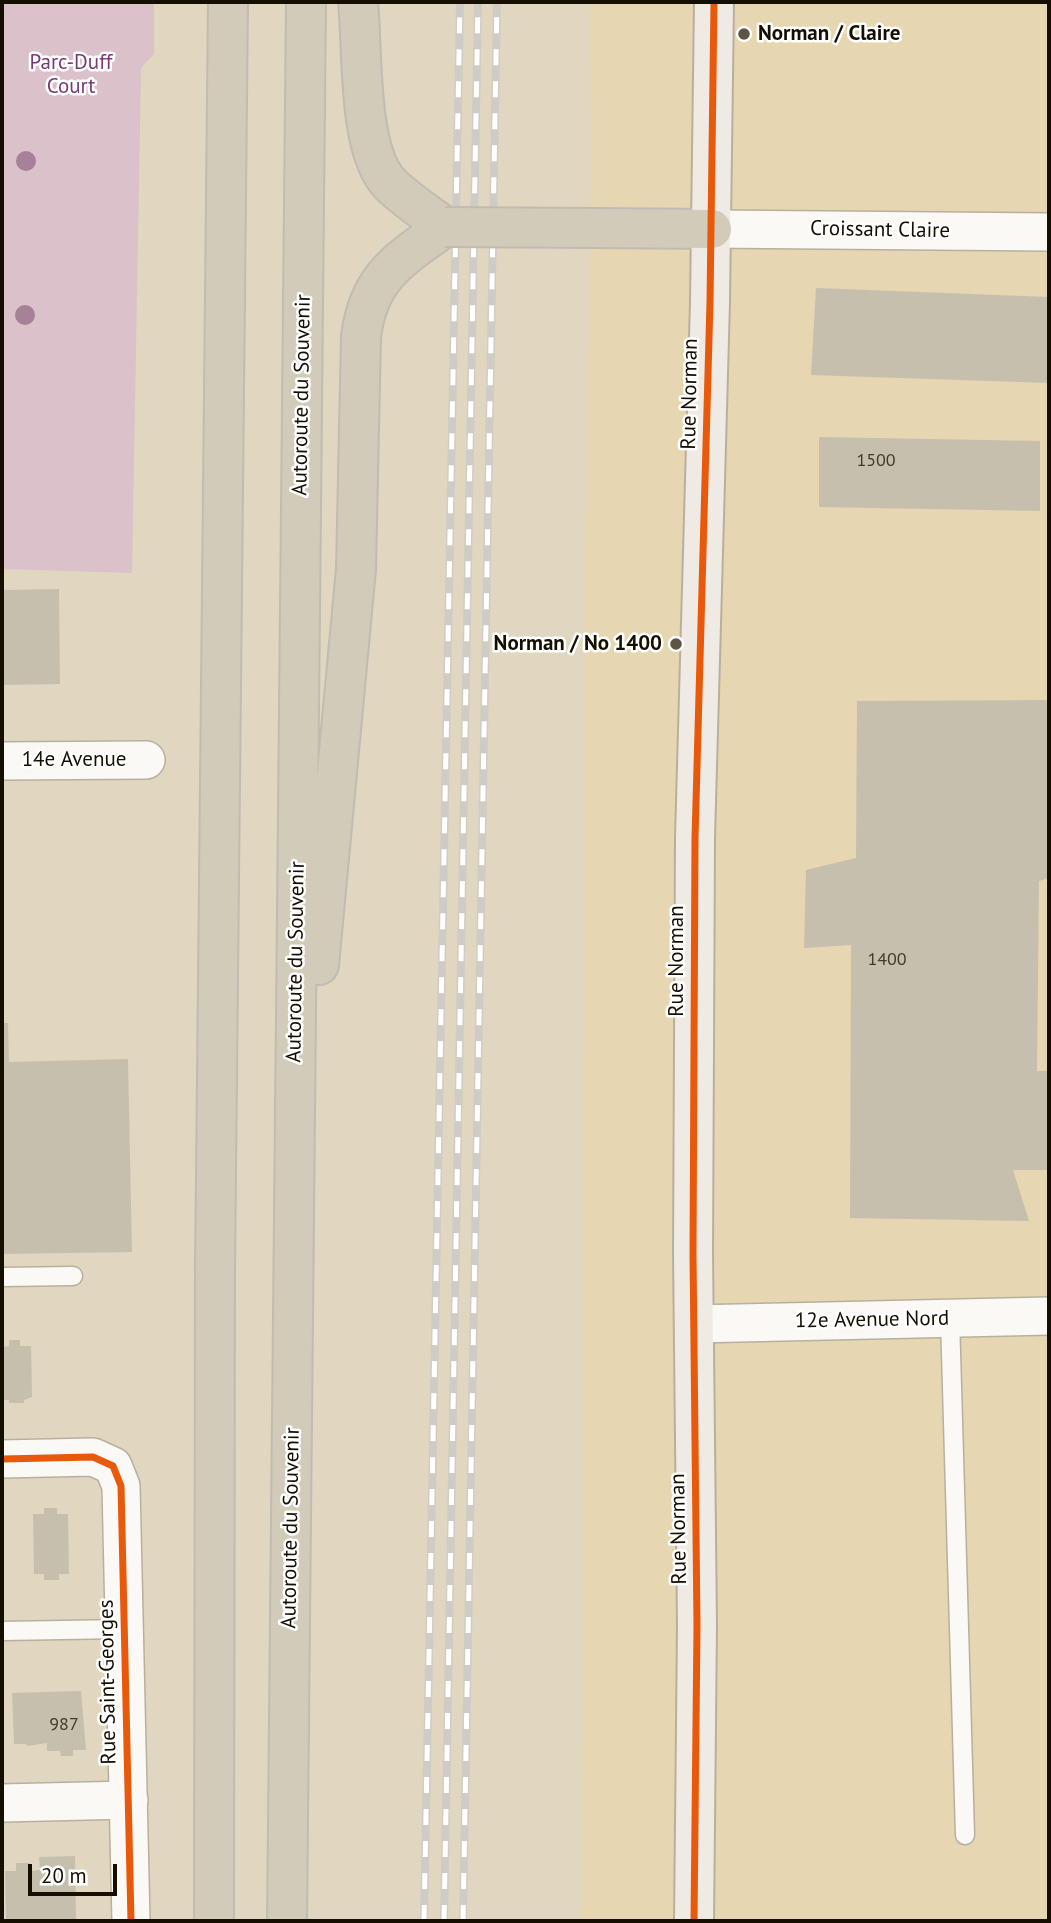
<!DOCTYPE html>
<html>
<head>
<meta charset="utf-8">
<style>
	body { margin:0 }
	#map { position:relative; width:1051px; height:1923px; overflow:hidden; background:#e1d7c0; font-family:"PT Sans",sans-serif }
	canvas { display:block }
	.frame { position:absolute; inset:0; border:4px solid #150f02; pointer-events:none }
	.scale { position:absolute; left:28px; top:1864px; width:89px; height:32px; box-sizing:border-box; border:4px solid #150f02; border-top:0; padding-left:9px; font-size:21px; line-height:24px; white-space:nowrap; color:#150f02; -webkit-text-stroke:5px #fff; paint-order:stroke }
</style>
</head>
<body>
<div id="map">
<canvas width="1051" height="1923"></canvas>
<div class="frame"></div>
<div class="scale">20 m</div>
</div>
<script>
const c = document.querySelector('canvas').getContext('2d');
c.lineJoin = 'round';
function fill(path, color) {
  c.fillStyle = color;
  c.fill(path, 'evenodd');
}
function stroke(path, color, width, dash) {
  c.strokeStyle = color;
  c.lineWidth = width;
  c.lineCap = dash ? 'butt' : 'round';
  c.setLineDash(dash || []);
  c.stroke(path);
}
function label(font, color, halo, rows, align = 'center') {
  c.font = font + ' "PT Sans",sans-serif';
  c.lineWidth = 5;
  c.setLineDash([]);
  c.textBaseline = 'middle';
  c.strokeStyle = halo;
  c.fillStyle = color;
  for (const [text, x, y, turn = 0] of rows) {
    c.save();
    c.translate(x, y);
    c.rotate((+turn || 0) * Math.PI / 180);
    c.textAlign = isNaN(turn) ? turn : align;
    if (halo) c.strokeText(text, 0, 0);
    c.fillText(text, 0, 0);
    c.restore();
  }
}
const built = new Path2D(`
	M590,2h459v1919h-467l4,-1365 5,-391z`);
const green = new Path2D(`
	M2,2h152v52l-13,14 -9,505 -130,-4z`);
const building = new Path2D(`
	M816,288l233,9v86l-238,-8z
	M819,437l221,4v70l-221,-4z
	M59,589l1,95 -58,1v-95z
	M1049,700v178l-10,3 -2,190h12v99h-36l16,51 -179,-3 1,-273 -47,3 2,-78 50,-12 1,-157z
	M2,1023h6l1,39 119,-3 4,193 -130,2z
	M9,1340h11v6h11l1,51 -8,3v3h-15v-3h-7v-53l7,-1z
	M44,1508h13v6h11l1,60h-10v6h-15v-6h-10l-1,-60h11z
	M81,1691l5,59h-13v6h-12l-1,-5h-13v-8l-20,3 -1,-2h-12l-2,-51z
	M75,1856l1,64 -70,1 -1,-50h11v-8h14v8l10,-1 -1,-13z`);
const lane = new Path2D(`
	M2,1277l71,-1
	M950,1318l15,517
	M2,1631l122,-2`);
const street = new Path2D(`
	M712,229l337,3
	M2,761l144,-1
	M694,1324l355,-8
	M2,1459l91,-2 20,9 8,20 10,435
	M2,1803l127,-3`);
const secondary = new Path2D(`
	M694,1921l3,-295 -4,-373 2,-415 15,-536 4,-300`);
const highway = new Path2D(`
	M595,228l117,1
	M319,965l37,-396 5,-233c8,-60 38,-76 84,-109 -18,-14 -39,-27 -55,-43 -33,-34 -27,-135 -32,-182
	M214,1921l1,-651 13,-1268
	M287,1921l19,-1919`);
const rail = new Path2D(`
	M424,1921l36,-1919
	M444,1921l34,-1919
	M463,1921l34,-1919`);
const highwayBridge = new Path2D(`
	M445,227l150,1`);
const cycleway = new Path2D(`
	M2,1459l91,-2 20,9 8,20 10,435
	M694,1921l3,-295 -4,-373 2,-415 15,-536 4,-300`);
const trees = [
	[26,161],
	[25,315]
];
const markers = [
	[744,34,7,"#5c5544"],
	[676,644,7,"#5c5544"]
];
const numberNames = [
	["1500",876,461],
	["1400",887,960],
	["987",64,1725]
];
const poiNames = [
	["Norman / Claire",758,34],
	["Norman / No 1400",662,644,"right"]
];
const parkNames = [
	["Parc-Duff",71,63],
	["Court",71,87]
];
const streetNames = [
	["Croissant Claire",880,230,1],
	["Rue Norman",690,394,-89],
	["Autoroute du Souvenir",302,395,-89],
	["14e Avenue",74,760],
	["Rue Norman",677,961,-90],
	["Autoroute du Souvenir",296,962,-89],
	["12e Avenue Nord",872,1320,-1],
	["Autoroute du Souvenir",291,1528,-89],
	["Rue Norman",679,1529,-91],
	["Rue Saint-Georges",108,1682,-91]
];
fill(built, '#e6d6b1');
fill(green, '#dac1ca');
fill(building, '#c7bfad');
stroke(lane, '#b8b09e', 21);
stroke(street, '#b8b09e', 40);
stroke(secondary, '#b8b09e', 42);
stroke(highway, '#c1bcb2', 42);
stroke(lane, '#faf9f6', 18);
stroke(street, '#faf9f6', 37);
stroke(secondary, '#efebe4', 38);
stroke(highway, '#d2cbba', 38);
stroke(rail, '#cfccc5', 8);
stroke(rail, '#fff', 5, [16]);
stroke(highwayBridge, '#c1bcb2', 42, []);
stroke(highwayBridge, '#d2cbba', 38);
stroke(cycleway, '#e8590c', 7);
c.fillStyle = '#a78197';
for (const [x, y] of trees) {
  c.beginPath();
  c.arc(x, y, 10, 0, 2 * Math.PI);
  c.fill();
}
for (const [x, y, r, color] of markers) {
  const dot = new Path2D();
  dot.arc(x, y, r, 0, 2 * Math.PI);
  c.fillStyle = color;
  c.fill(dot);
  stroke(dot, '#fff', 2.5);
}
label('18px', '#423b2d', null, numberNames);
label('bold 21px', '#150f02', '#fff', poiNames, 'left');
label('21px', '#773a76', '#fff', parkNames);
label('21px', '#150f02', '#fff', streetNames);
</script>
</body>
</html>
